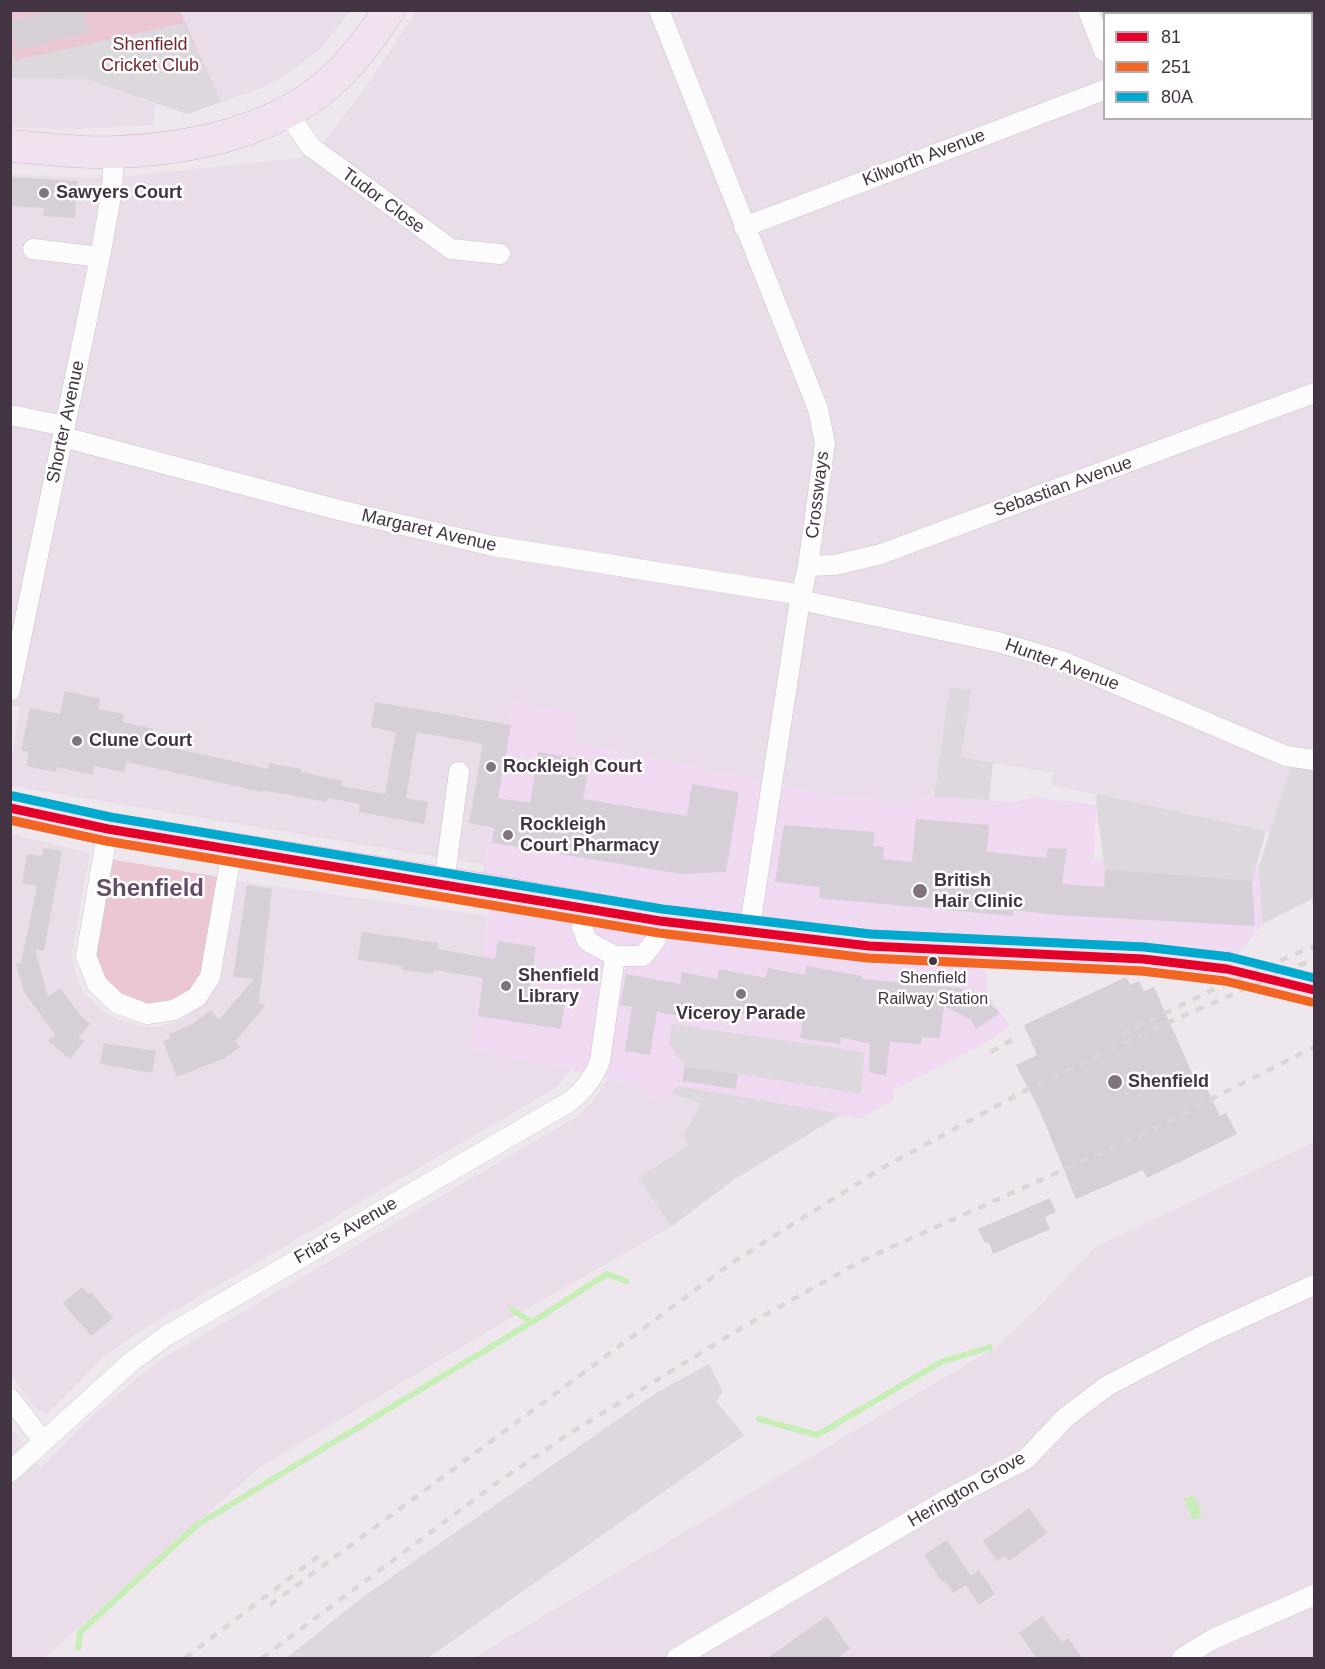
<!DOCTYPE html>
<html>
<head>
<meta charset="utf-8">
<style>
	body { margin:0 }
	#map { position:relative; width:1325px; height:1669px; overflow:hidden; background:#eee8ee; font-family:Arial,sans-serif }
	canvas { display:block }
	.frame { position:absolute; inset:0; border:12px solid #433444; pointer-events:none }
	.legend { position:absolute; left:1103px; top:12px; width:210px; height:108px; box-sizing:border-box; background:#fff; border:2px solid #b4aeb4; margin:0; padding:8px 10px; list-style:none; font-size:18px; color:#433444 }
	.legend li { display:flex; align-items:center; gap:12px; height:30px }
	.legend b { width:30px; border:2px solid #b4aeb4 }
</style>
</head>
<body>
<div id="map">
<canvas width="1325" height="1669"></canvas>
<div class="frame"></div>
<ul class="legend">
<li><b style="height:8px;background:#e4002b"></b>81</li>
<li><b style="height:8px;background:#f26522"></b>251</li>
<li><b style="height:8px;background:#00a9ce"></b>80A</li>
</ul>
</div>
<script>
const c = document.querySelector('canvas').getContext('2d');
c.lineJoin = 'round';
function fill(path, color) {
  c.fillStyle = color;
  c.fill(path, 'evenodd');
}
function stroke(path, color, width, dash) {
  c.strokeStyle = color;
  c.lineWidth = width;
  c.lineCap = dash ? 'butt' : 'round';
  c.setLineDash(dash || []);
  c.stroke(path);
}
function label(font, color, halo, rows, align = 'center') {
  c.font = font + ' Arial,sans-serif';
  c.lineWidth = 5;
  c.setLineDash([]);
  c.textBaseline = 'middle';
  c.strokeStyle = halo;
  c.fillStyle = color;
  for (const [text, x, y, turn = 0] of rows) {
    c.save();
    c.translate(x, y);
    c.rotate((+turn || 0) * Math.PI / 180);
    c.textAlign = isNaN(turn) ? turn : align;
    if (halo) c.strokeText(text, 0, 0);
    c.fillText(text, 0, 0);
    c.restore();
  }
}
const residential = new Path2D(`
	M180,11h171l-30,37 -28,22 -28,17 -44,15z
	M416,11h898v749l-23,6 -20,67 -220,-48 2,-12 -92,-15 11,-67 -21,-4 -17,110 -37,6 -73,-9 -251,-52 -60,-41 -29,164 -473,-79v-24l9,-54 -10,-3 1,-531 79,4 38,-2 171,-18 21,-11 49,-65zM1104,14h208v104h-208z
	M11,78l74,1 70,25 -1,21 -76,4 -67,-2z
	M11,834l79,19 -18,100 3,19 8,20 19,18 17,10 20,6 19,1 25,-8 23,-19 12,-18 4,-13 16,-88 250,35 -6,61 -11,73 100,20 -14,17 -417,244 -37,26 -55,56 -12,-4 -25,-34z
	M608,1079l25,7 30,18 8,-11 30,11 -18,31 7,11 -52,31 33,50 -167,95 -244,145 -216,191h-33l-1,-232 30,42 56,-56 61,-50 419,-245 15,-14z
	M1314,1142v516h-841l526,-313 42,-40 53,-57z`);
const commercial = new Path2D(`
	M513,701l64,13 -4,28 251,52 73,9 37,-6 79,5 22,-5 61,8 -2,55 165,6 3,58 -35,45 -244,-15 4,38 13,21 11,12 -24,17 -93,48 -1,10 -32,19 -182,-33 -16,18 -30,-18 -39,-11 -124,-25 22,-159 -12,-2z`);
const green = new Path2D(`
	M11,11h169l41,91 -34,12 -101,-35 -75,-1z
	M109,859l110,18 -17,98 -10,15 -15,12 -29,7 -40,-20 -16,-31z`);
const parking = new Path2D(`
	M184,23l37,79 -34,12 -101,-35 -75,-1v-25l5,7z
	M950,687l22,3 -11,67 32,6 -4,37 -55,-3z
	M1291,766l23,2v130l-52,26 -3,-58z
	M1097,794l169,37 -14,50 -147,-12 -9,-64z
	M672,1024l192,28 -3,42 -177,-29 -15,-22z
	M679,1086l163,28 -107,65 -64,48 -33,-50 51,-31 -6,-11 18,-31 -30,-11z
	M709,1364l14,28 -7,9 28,34 -316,223h-142l81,-64 289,-201z`);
const water = new Path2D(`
	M1194,1495l8,21 -9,4 -9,-21z`);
const stream = new Path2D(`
	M512,1310l20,12 75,-48 19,7
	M759,1419l58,16 124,-73 49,-15
	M78,1648l2,-16 117,-107 335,-203`);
const building = new Path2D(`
	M54,10h29l6,22 -71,18 -8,-28z
	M10,177l67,4 -2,37 -32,-2 1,-8 -34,-2z
	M65,691l35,8 -2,10 26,5 -1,8 31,7 -3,14 117,26 1,-6 32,6v3l41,9 -1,5 44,8 11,-62 -25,-5 4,-25 136,23 -13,73 32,5 8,-51 52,8 -7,39 104,17 5,-32 47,8 -13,80 -45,2 -189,-31 2,-15 -25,-5 14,-79 -66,-12 -11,66 22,4 -4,22 -65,-12 1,-8 -32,-6 -1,4 -65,-12v2l-135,-30 -3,10 -30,-6 -1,9 -36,-8 -1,5 -30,-6 3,-14 -8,-2 9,-42 30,6z
	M916,819l73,6 -2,27 59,6 2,-10 19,1 -5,35 42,3 1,-18 147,12 3,45 -198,-11 -44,-5v6l-194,-18 1,-11 -45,-5 9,-57 91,7 -2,14 11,1 -1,12 29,3z
	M44,848l18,3 -18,100 -9,-2 13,48 12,-9 20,27 10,8 -12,16 7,1 -15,19 -22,-18 7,-7 -31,-42 -8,-28 5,-1 16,-77 -15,-3 5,-29 15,2z
	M247,885l25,4 -13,113 6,4 -30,35 5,6 -15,11 -48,19 -14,-36 8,-3 -2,-4 22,-9 20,-15 8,10 35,-41 -21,-2z
	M362,932l76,11 -1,6 58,10 3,-18 38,6 -6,42 36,5 -5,35 -83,-13 5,-38 -49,-8 -1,4 -31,-4 1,-4 -45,-6z
	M806,966l56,10v3l98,9 18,5 22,20 -24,16 -5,-9 -27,-14 -4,32 -18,-1 -1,7 -31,-2 -4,34 -17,-4 1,-28 -29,-7 -1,7 -40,-6 4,-24 -35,-6 -2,11 -46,-9 -1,7 -39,-7 -1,6 -23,-4 -7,43 -25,-4 7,-44 -12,-2 6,-31 54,10 2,-12 35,7 2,-10 47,9 2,-10 37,7z
	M1126,977l4,8 9,-4 5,10 10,-4 43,97 6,-3 17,35 6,-3 11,21 -90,44 -4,-8 -67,29 -37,-90 -23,-44 21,-10 -13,-30z
	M104,1043l52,8 -4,22 -52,-9z
	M685,1066l53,8 -2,15 -54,-8z
	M1050,1198l6,14 -11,5 5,12 -57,25 -4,-12 -4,1 -7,-14z
	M82,1287l7,7 2,-2 22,26 -22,18 -28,-33z
	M1029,1508l18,25 -38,28 -5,-5 -7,5 -14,-20z
	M947,1540l24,36 8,-6 16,24 -16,11 -13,-20 -13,8 -8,-13 -3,2 -18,-27z
	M827,1616l23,33 -14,10h-70z
	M1042,1616l20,26 6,-4 15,21h-46l-18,-26z`);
const minor = new Path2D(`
	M659,10l159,399 7,34 -17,123 -8,34 -51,333
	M1088,10l16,41
	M1307,14l7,-4
	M287,112l24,35 140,102 49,5
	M744,227l360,-137
	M33,249l67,8
	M10,415l55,11
	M63,437l276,73 154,36 309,49
	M808,566l27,-1 46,-11 433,-161
	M800,600l198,42 64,19 224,95 28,4
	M10,691l90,-434 12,-67 2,-38
	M108,829l-22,127 11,28 20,19 30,11 27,-4 23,-13 13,-20 22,-127
	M444,883l15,-111
	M584,909l-2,18 5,14 28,15h28l12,-15 5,-20
	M10,1398l33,43
	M10,1472l121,-110 35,-26 403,-234c15,-12 24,-23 31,-41l15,-105
	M677,1658l271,-159 78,-40 40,-42 41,-31 99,-52 108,-49
	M1182,1658l29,-18 103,-45`);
const primary = new Path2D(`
	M10,146c35,2 71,8 105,6 78,-3 166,-21 223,-77 20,-20 36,-42 51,-65
	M10,808l98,21 372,60 180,32 209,25 274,13 84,10 87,21`);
const rail = new Path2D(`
	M1121,1035l95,-47 98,-42
	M991,1052l27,-16
	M270,1605l463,-343 149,-94 146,-79 139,-66 147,-64
	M185,1658l135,-103
	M262,1658l232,-173 70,-48 174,-107 127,-71 274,-123 175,-89`);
const bus1 = new Path2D(`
	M10,808l98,21 552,92 209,25 274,13 84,10 87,21`);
const bus2 = new Path2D(`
	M10,820l96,21 553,92 209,25 274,13 83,10 86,21`);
const bus3 = new Path2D(`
	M13,796l97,21 552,92 208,25 274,13 86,10 84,21`);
const markers = [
	[44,193,6,"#7f7380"],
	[77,741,6,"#7f7380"],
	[491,767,6,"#7f7380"],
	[508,835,6,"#7f7380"],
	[920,891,8,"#7f7380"],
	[933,961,5,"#433444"],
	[506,986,6,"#7f7380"],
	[741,994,6,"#7f7380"],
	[1115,1082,8,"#7f7380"]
];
const busNames = [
	["Shenfield",933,979],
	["Railway Station",933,1000]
];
const parkNames = [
	["Shenfield",150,45],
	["Cricket Club",150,66]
];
const streetNames = [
	["Kilworth Avenue",924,158,-21],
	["Tudor Close",383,201,36],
	["Shorter Avenue",66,422,-78],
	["Sebastian Avenue",1063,487,-20],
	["Crossways",818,495,-83],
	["Margaret Avenue",429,531,13],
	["Hunter Avenue",1062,665,20],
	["Friar's Avenue",346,1231,-30],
	["Herington Grove",967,1490,-30]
];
const poiNames = [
	["Sawyers Court",56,193],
	["Clune Court",89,741],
	["Rockleigh Court",503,767],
	["Rockleigh",520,825],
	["Court Pharmacy",520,846],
	["British",934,881],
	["Hair Clinic",934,902],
	["Shenfield",518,976],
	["Library",518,997],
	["Viceroy Parade",741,1014,"center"],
	["Shenfield",1128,1082]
];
const districtNames = [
	["Shenfield",150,889]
];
fill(residential, '#eaddea');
fill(commercial, '#efdaf2');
fill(green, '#eac7d2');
fill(parking, '#ddd8de');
fill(water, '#c8eeb7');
stroke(stream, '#c8eeb7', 6);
fill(building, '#d6cfd7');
stroke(minor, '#ccc4cd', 21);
stroke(primary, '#d0b5d1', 33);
stroke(minor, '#fcfcfc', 20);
stroke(primary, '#f1e2f0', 32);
stroke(rail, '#d8d7d8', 4.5, [8, 8]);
stroke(bus1, '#e4002b', 9);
stroke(bus2, '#f26522', 9);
stroke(bus3, '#00a9ce', 9);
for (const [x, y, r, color] of markers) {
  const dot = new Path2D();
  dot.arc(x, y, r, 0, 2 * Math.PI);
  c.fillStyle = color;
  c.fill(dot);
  stroke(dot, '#fff', 2);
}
label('16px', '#433444', '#fff', busNames);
label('18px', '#75282e', '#fff', parkNames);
label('18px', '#433444', '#fff', streetNames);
label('bold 18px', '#433444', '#fff', poiNames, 'left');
label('bold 24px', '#644b67', '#fff', districtNames);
</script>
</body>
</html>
